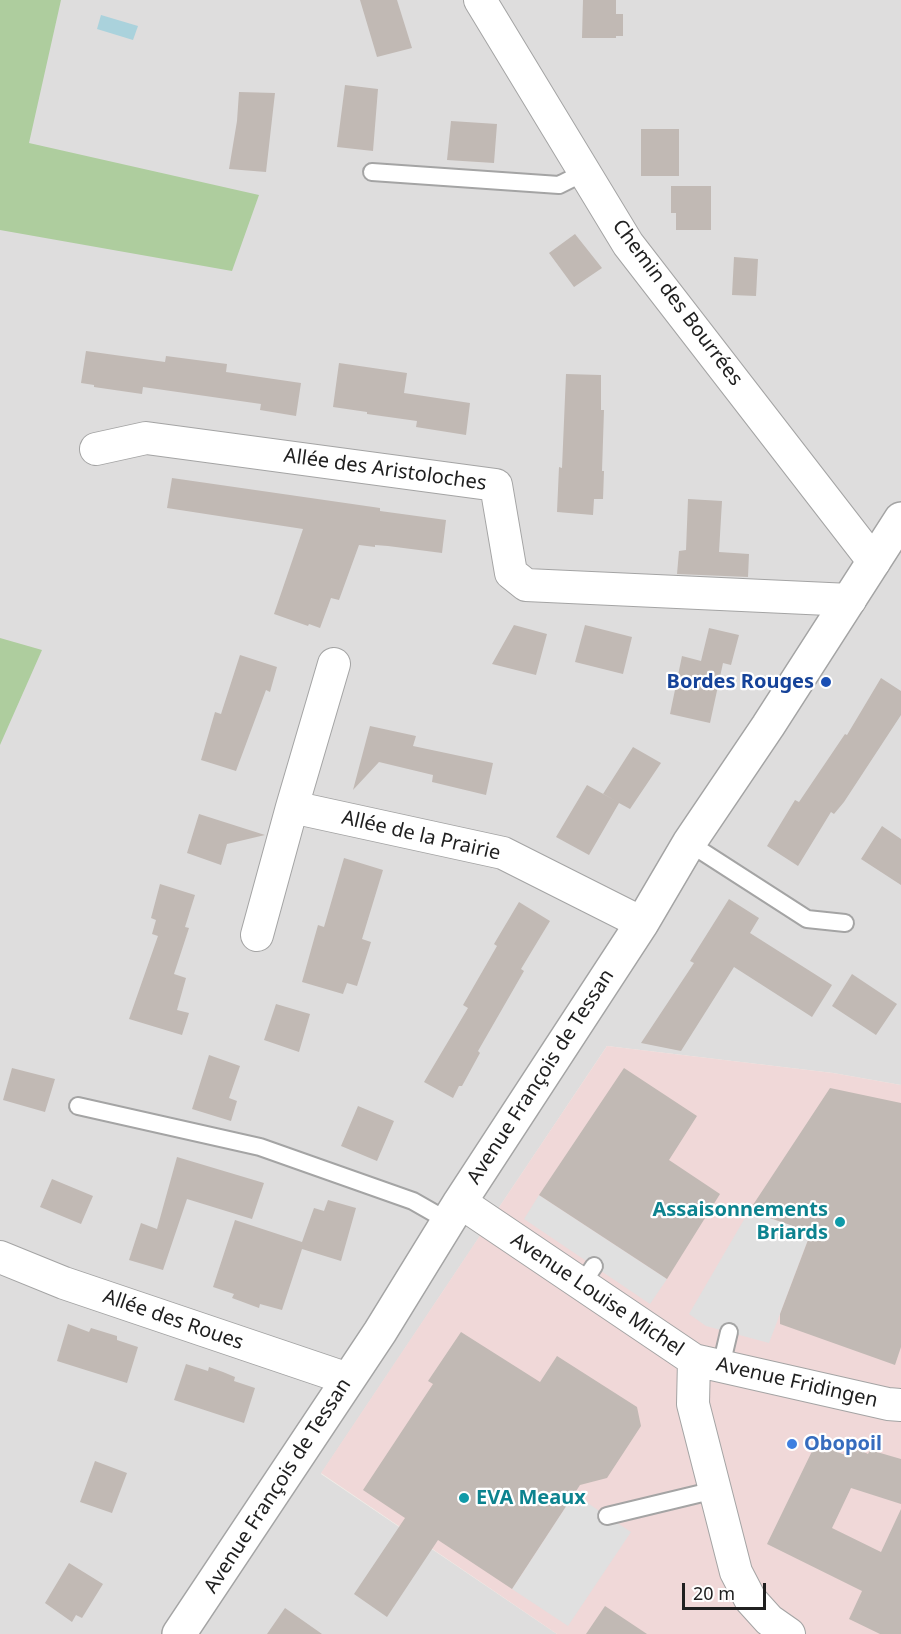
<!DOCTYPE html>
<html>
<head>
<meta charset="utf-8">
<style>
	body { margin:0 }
	#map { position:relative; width:901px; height:1634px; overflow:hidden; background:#f0ede7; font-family:"Noto Sans",sans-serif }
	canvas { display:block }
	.scale { position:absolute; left:682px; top:1583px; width:84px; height:27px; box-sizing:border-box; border:3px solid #202020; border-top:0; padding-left:8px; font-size:18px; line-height:21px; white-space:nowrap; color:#202020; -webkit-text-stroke:4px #fff; paint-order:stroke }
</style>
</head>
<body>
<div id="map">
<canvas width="901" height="1634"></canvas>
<div class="scale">20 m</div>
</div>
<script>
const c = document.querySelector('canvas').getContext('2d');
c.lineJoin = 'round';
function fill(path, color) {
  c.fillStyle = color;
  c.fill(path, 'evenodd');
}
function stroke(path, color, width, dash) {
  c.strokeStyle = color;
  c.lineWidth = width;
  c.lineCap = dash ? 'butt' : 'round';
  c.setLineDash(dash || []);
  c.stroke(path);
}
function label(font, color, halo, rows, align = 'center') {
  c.font = font + ' "Noto Sans",sans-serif';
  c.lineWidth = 4.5;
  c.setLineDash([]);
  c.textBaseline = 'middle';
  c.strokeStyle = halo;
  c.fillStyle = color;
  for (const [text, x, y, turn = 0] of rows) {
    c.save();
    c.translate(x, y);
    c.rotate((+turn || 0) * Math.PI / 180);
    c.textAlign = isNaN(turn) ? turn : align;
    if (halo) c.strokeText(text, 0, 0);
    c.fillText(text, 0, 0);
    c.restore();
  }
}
const residential = new Path2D(`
	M53,0h848v1085l-68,-12 -226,-27 -286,428 236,160h-557v-1458z`);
const commercial = new Path2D(`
	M607,1046l226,27 68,12v549h-344l-236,-161z`);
const forest = new Path2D(`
	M0,0h61l-32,143 230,52 -27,76 -232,-41z
	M0,638l42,12 -42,95z`);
const parking = new Path2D(`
	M539,1195l128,84 -17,25 -126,-85z
	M749,1211l62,21 -42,111 -63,-17 -17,-12z
	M574,1494l57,38 -63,94 -56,-37z`);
const water = new Path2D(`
	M101,15l37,11 -5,14 -36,-11z`);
const building = new Path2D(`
	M360,0h37l15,48 -35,9z
	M583,0h33v14h7v22h-7v2h-34z
	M345,85l33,4 -5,62 -36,-4z
	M239,92l36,1 -9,79 -37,-3 8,-48z
	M451,121l46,3 -3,39 -47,-3z
	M641,129h38v47h-38z
	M671,186h40v44h-35v-17h-5z
	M575,234l27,34 -28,19 -25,-34z
	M734,257l24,2 -2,37 -24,-1z
	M86,351l79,11 1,-6 61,8 -1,8 75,11 -5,33 -36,-6 1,-6 -118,-17 -1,7 -48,-7v-2l-13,-2z
	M339,363l68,10 -3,20 66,10 -4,32 -50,-8 1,-6 -50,-7v-2l-34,-5z
	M566,374l35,1v35h3l-2,61h2l-1,28h-9l-1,16 -36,-3 2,-45 3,1z
	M172,478l208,30v3l66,9 -4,33 -54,-7 -13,-1v2l-16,-2 -20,55 -8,-2 -11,30 -11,-4 -1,2 -34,-12 29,-85 -136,-21z
	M688,499l34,2 -3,51 30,2 -1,23 -71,-3 2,-23 7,-1z
	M514,625l33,9 -11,41 -44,-11z
	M585,625l47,12 -9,37 -48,-12z
	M709,628l30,7 -8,30 -8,-2 -13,60 -40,-9 12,-58 19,5z
	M240,655l37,12 -7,25 -4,-2 -30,81 -35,-11 14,-48 6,2z
	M881,678l20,13v24l-57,87 -10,12 -3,-2 -33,54 -31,-20 28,-46 4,2 46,-68 2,1z
	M370,726l46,10 -3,10 80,17 -7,32 -54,-13 1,-7 -54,-13 -26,28z
	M633,747l28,16 -31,46 -11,-6 -30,52 -33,-18 31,-52 29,16 -13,-7z
	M199,814l66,21 -38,9 -6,21 -34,-12z
	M882,826l19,13v46l-40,-26z
	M344,858l39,12 -21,69 9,3 -14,44 -10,-3 -4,11 -41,-12 16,-57 6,2z
	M160,884l35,11 -10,32 4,1 -15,46 12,4 -9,32 12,3 -7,22 -53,-16 29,-83 -6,-2 4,-14 -5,-2z
	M729,899l30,19 -9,15 82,52 -20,32 -78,-50 -53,84 -40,-8 53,-80 -4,-2z
	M519,902l31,19 -29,48 3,2 -46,80 2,2 -18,33h-3l-6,12 -29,-16 44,-74 -5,-3 34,-59 -3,-2z
	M852,974l45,30 -21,31 -44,-29z
	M276,1004l34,10 -11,38 -35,-12z
	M209,1055l31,11 -11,32 8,3 -6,20 -39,-12z
	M12,1068l43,11 -10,33 -42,-12z
	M624,1068l73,48 -28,44 51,34 -53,85 -128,-84z
	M830,1088l71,15v244l-6,18 -115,-41v-10l31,-82 -62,-21z
	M358,1106l36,15 -17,40 -36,-15z
	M177,1157l87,26 -12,36 -65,-20 -24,71 -34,-10 12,-37 16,6z
	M52,1179l41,17 -12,28 -41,-17z
	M328,1200l28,8 -15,53 -39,-12 -20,61 -22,-6 -1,4 -27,-10 2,-4 -21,-7 22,-67 67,22 12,-34 10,3z
	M68,1324l21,8 2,-4 26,8v4l21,7 -11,36 -70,-22z
	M461,1332l79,50 17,-26 80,51 4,19 -34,52 -27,7 -68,104 -74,-49 -51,77 -33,-23 51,-76 -42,-28 70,-106 -5,-3z
	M186,1364l22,7 1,-4 14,5 12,5 -1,4 21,7 -11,35 -70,-23z
	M816,1443l29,12 5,-10 18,9 2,-4 31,9v45l-50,-16 -19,40 49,24 20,-43v125h-21l-31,-15 13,-28 -95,-47z
	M95,1461l32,12 -15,40 -32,-11z
	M69,1563l34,21 -21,34 -6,-3 -4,7 -27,-19z
	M605,1606l42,28h-61z
	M285,1608l37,26h-55z`);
const service = new Path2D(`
	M372,172l187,13 26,-13
	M689,843l118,76 38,4
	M78,1106l182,41 153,54 35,20
	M582,1284l12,-18
	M721,1366l8,-34
	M607,1516l108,-26`);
const minor = new Path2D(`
	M480,0l148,244 246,318
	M96,449l50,-11 350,47 15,88 15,12 324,15
	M292,807l42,-143
	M257,935l35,-128 211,46 139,70
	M460,1202l234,158 -1,44 43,168 14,27 19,21 20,14
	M0,1257l64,26 284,96
	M694,1360l194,44 13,1`);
const tertiary = new Path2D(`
	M179,1634l201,-302 80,-130 182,-279 47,-80 79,-117 133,-207`);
const markers = [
	[826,682,6,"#1a4fb4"],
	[840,1222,6,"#0f9aa8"],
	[792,1444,6,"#3f7fe0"],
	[464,1498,6,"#0f9aa8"]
];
const streetNames = [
	["Chemin des Bourrées",677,303,53],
	["Allée des Aristoloches",385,470,8],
	["Allée de la Prairie",421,836,13],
	["Avenue François de Tessan",541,1077,-57],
	["Avenue Louise Michel",597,1295,34],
	["Allée des Roues",173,1320,19],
	["Avenue Fridingen",797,1383,13],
	["Avenue François de Tessan",278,1486,-57]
];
const transitNames = [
	["Bordes Rouges",814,682]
];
const cultureNames = [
	["Assaisonnements",828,1210],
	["Briards",828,1233],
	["EVA Meaux",476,1498,"left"]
];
const shopNames = [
	["Obopoil",804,1444]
];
fill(residential, '#dedddd');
fill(commercial, '#f0d8d8');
fill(forest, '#aecd9e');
fill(parking, '#e0e0e0');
fill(water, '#aad2dc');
fill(building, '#c1b9b4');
stroke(service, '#a4a4a4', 20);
stroke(minor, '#a4a4a4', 34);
stroke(tertiary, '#a4a4a4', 36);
stroke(service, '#fff', 16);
stroke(minor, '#fff', 32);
stroke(tertiary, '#fff', 33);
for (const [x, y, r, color] of markers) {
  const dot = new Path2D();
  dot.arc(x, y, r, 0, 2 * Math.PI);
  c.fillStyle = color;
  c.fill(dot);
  stroke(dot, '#fff', 2);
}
label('20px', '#202020', '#fff', streetNames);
label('bold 20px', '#164399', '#fff', transitNames, 'right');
label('bold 20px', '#0d838f', '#fff', cultureNames, 'right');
label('bold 20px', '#366cbe', '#fff', shopNames, 'left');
</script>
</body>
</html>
